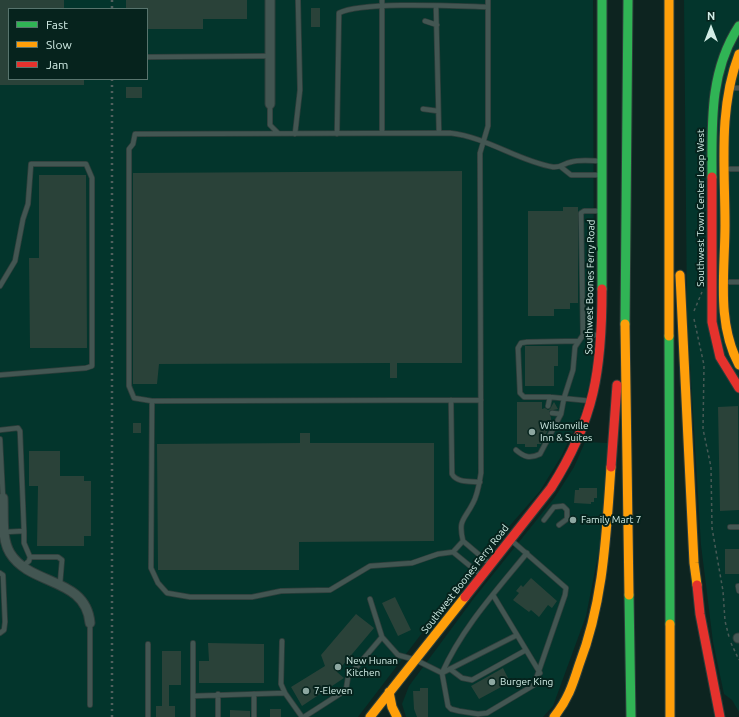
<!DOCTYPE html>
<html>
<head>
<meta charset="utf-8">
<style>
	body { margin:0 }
	#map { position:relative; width:739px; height:717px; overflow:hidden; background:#0d2420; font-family:Ubuntu,sans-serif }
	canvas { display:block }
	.legend { position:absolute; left:8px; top:8px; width:140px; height:72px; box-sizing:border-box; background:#06231d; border:1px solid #58746d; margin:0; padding:5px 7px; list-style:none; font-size:12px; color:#d2ede6 }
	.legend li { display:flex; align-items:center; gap:8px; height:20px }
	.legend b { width:20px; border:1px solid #58746d }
	.north { position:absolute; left:691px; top:8px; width:40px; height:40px; -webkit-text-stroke:3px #06231d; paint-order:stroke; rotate:0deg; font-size:11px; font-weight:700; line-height:16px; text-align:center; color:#d2ede6 }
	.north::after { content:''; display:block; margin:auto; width:14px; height:18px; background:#d2ede6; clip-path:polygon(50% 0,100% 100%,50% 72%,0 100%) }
</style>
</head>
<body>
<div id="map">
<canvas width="739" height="717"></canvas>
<ul class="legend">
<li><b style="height:5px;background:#30b455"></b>Fast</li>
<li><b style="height:5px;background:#ff9f0a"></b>Slow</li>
<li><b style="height:5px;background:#e5322d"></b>Jam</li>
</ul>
<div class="north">N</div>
</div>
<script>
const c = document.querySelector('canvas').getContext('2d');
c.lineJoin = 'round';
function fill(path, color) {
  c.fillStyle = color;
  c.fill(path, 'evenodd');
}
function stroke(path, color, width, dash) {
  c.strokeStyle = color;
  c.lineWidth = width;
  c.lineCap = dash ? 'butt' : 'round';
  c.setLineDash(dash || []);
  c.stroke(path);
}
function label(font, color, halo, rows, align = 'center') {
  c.font = font + ' Ubuntu,sans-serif';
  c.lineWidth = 4;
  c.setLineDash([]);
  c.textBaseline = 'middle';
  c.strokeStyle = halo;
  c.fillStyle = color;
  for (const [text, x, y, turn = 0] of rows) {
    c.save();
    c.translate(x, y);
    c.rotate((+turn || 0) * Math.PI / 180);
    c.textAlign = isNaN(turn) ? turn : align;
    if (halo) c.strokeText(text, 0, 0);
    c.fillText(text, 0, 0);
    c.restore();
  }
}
const built = new Path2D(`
	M0,0h593l1,352 -5,33 -9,32 -18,38 -22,36 -40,46 -81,100 -61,80h-358zM9,9h138v70h-138z
	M684,0h55v712l-7,-12 -8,-6 -11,-52 -12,-97 -14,-231z
	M585,442l23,1 -5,87 -17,86 -33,90 -10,11h-137l-4,-13 7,-18 65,-88 81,-101 19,-30z`);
const building = new Path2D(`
	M0,0h64v9h-55v70h75v6h-84z
	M126,0h121v19h-44v10h-56v-20h-21z
	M311,8h9v19h-9z
	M126,87h16v11h-16z
	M462,171v192h-65v15h-7v-15l-231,1 -2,20h-24v-211z
	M39,175h47l1,173h-57l-1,-90h10z
	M563,207h15v96h-8v6h-16v7h-26v-105h35z
	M525,346h33v20h-4v20h-29z
	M517,402h25v7l3,-1 3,2 2,-1 4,-7 4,7 -9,2 2,7v6l-10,20h-4v3h-12v-3h-8z
	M738,406l1,104 -19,1 -2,-104z
	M133,423h8v10h-8z
	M300,433h10v10h124v98l-135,1v28h-141l-1,-126 143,-1z
	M29,451h31v25h24v5h7v55h-7v10h-47l1,-60h-9z
	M579,488h18v10h-3v4h-3v2l-17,-1 1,-13h4z
	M725,549h14v25h-14z
	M531,578l26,23 -5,7 -4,-3 -9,12 -8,-7 -2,2 -16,-12 6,-7 -3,-2 5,-6 2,2z
	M395,597l16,33 -13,6 -16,-33z
	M356,614l18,14 -37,44 7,6 -42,28 -11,-19 34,-21 -4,-11z
	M208,643l56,1v39h-65v-22h10z
	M162,651h19v34h-12v21h6v11h-19v-11h6z
	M503,668l6,12 -7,4 1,2 -24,13 -8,-13z
	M420,688h8v29h-11l-3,-8 -1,-18h7z
	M270,709h11v8h-11z
	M230,710l20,1v6h-20z`);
const path = new Path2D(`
	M694,311l8,-19
	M694,319l10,46 -1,64 8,38 1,61 11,63 2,30 4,16
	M731,643l8,17`);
const lane = new Path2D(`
	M488,0v126l-8,27 1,320c-2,11 -3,21 -8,30 -9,18 -15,16 -10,38l27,23
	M436,6l3,127
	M425,21l12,4
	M147,57l123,-1
	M729,88h10
	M270,104v21l8,8
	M423,109l15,2
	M382,133v-133
	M295,134l5,-44 -2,-90
	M337,134l2,-121c23,-12 117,-7 148,-6
	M561,167l10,8h30
	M725,169h14
	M725,282h14
	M0,286l15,-25 8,-42 5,-15 3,-40h55l6,14v188l-6,2 -86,7
	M583,335l-2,-122 3,-2h18
	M578,341l-51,1 -6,1 -3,5 2,45 4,4h26l41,4
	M451,400l1,74c5,9 18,7 28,8
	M481,400l-329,1 -18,-3 -5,-12v-237l4,-5 2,-10 315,-1c37,4 68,28 103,34 8,1 11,-4 18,-5 9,-3 21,-1 31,-1
	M152,401l-1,167 7,15 9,10 23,4h62l29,-6 49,-1 40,-24 42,-3 26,-9 15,-2 10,-11
	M548,406l2,-9
	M552,413l9,1
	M0,430l18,-2 2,3 4,100 -19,1
	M0,439l3,59
	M516,450c8,7 14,9 24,4l21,-40 3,-16 9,-28 2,-23 8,-12h17
	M544,520l10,-13 9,-1 4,4v9l-8,6
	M730,527h9
	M453,552l28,23
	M30,557h28l4,3 -2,24
	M23,566l6,-5 1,-4 -6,-14v-12
	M0,573l3,2 2,47 -1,8 -4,3
	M739,586h-1l1,5
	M493,595l47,78
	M370,599l12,38 16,18 18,5 26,13 6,33 3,3 8,2 19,3 9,-1 47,-28 31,-90 1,-7 -55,-48
	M517,635l-75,38c20,-45 54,-82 85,-120
	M282,641l-1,43 4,9
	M193,643v74
	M148,644v73
	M450,669l12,9 10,2 54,-30
	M254,694v23
	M193,696l92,-3 17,24
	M90,705v-82
	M218,717v-23
	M304,717l42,-27 2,-13 34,-40`);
const street = new Path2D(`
	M270,0v104
	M0,499l3,-1c1,17 -2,40 7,55 20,33 76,24 80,70
	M738,638h1`);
const fast = new Path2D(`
	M602,0v289
	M712,177c0,-53 -3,-105 27,-151
	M625,324l3,-324
	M669,336l1,288
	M629,595l2,122`);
const slow = new Path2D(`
	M669,0v336
	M739,54c-21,55 -14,113 -14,171 0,47 -9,97 14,140
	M680,275l14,288 3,22
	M625,324l4,271
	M670,624v93
	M389,692l3,15 5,10
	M370,717l95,-120
	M554,717c14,-18 18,-30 25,-52 25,-65 27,-130 32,-198`);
const jam = new Path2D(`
	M712,177v145l8,35 19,31
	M611,467l6,-82
	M697,585l3,29 20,103
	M465,597l86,-109c44,-69 51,-119 51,-199`);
const rail = new Path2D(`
	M112,0v9
	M112,79v638`);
const markers = [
	[532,432,4,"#8da7a1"],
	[573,520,4,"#8da7a1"],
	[338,667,4,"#8da7a1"],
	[492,682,4,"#8da7a1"],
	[306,691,4,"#8da7a1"]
];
const streetNames = [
	["Southwest Town Center Loop West",701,208,-90],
	["Southwest Boones Ferry Road",590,287,-89],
	["Southwest Boones Ferry Road",465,579,-52]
];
const poiNames = [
	["Wilsonville",540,426],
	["Inn & Suites",540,438],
	["Family Mart 7",581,520],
	["New Hunan",346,661],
	["Kitchen",346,673],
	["Burger King",500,682],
	["7-Eleven",314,691]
];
fill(built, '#03352c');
fill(building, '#2a4239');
stroke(lane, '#2e3e3b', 6);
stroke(street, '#2e3e3b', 11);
stroke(fast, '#2e3e3b', 11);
stroke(slow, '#2e3e3b', 11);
stroke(jam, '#2e3e3b', 11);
stroke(path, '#485a56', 1.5, [3, 3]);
stroke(lane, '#435652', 4.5);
stroke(street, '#435652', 9);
stroke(fast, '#30b455', 9);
stroke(slow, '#ff9f0a', 9);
stroke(jam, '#e5322d', 9);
stroke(rail, '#50605d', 2.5, [2, 4]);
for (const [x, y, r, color] of markers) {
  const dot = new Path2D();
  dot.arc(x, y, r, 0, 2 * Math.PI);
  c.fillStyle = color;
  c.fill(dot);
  stroke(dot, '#06231d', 1.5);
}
label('10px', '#d2ede6', '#06231d', streetNames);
label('10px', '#d2ede6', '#06231d', poiNames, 'left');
</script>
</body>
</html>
